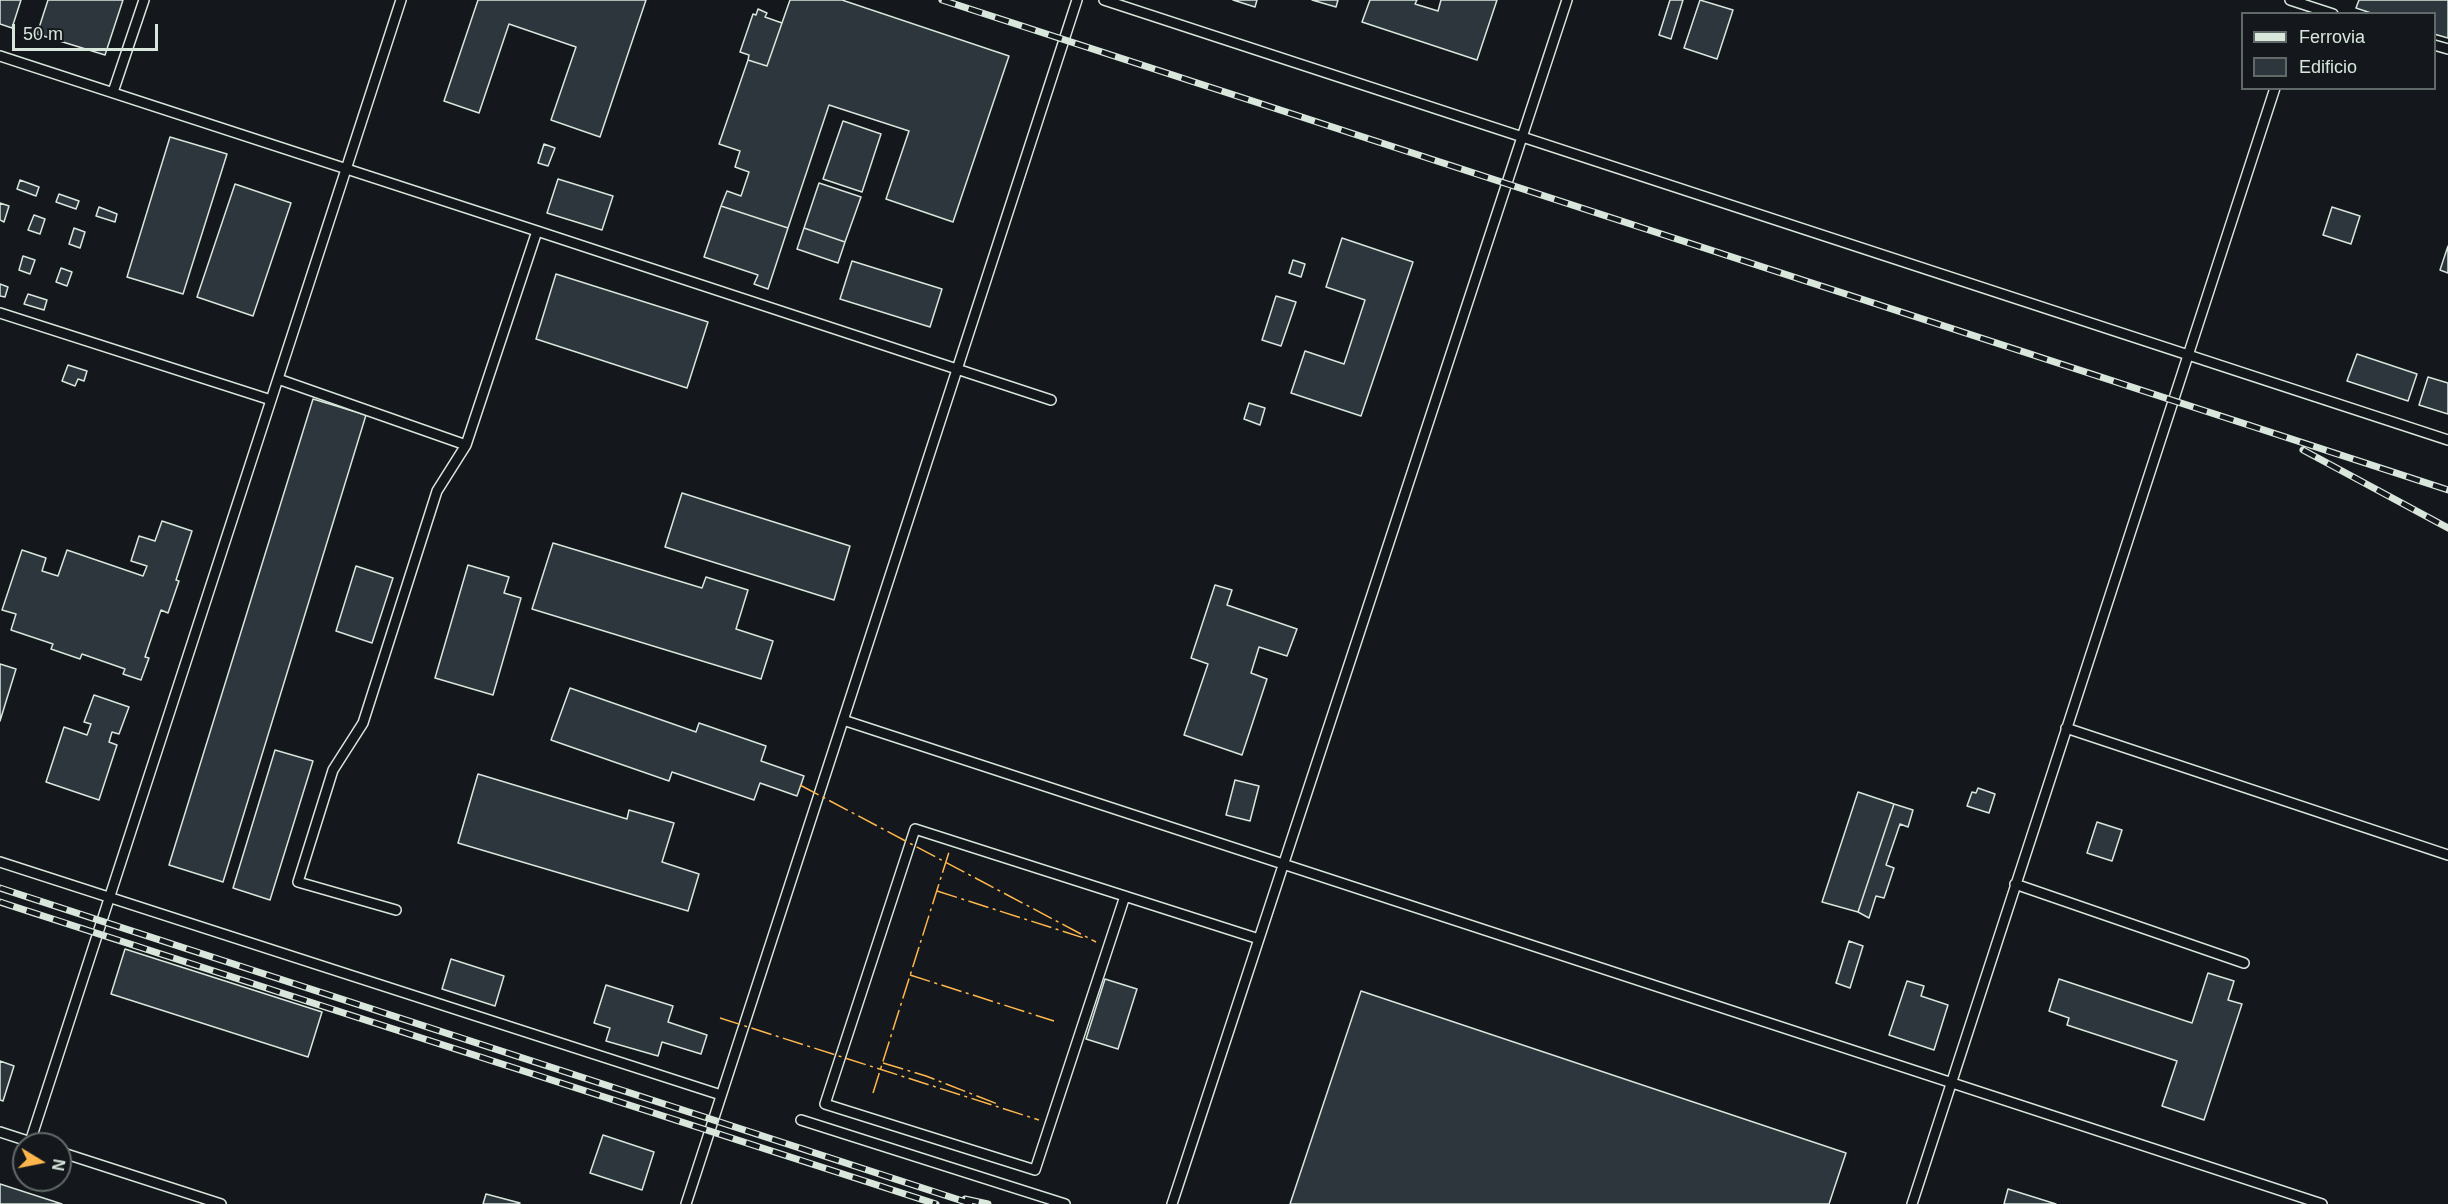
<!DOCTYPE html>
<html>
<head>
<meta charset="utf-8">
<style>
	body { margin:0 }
	#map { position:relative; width:2448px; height:1204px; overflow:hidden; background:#14181c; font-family:Arial,sans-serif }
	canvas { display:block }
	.legend { position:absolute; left:2241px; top:12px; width:195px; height:78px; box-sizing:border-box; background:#14181c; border:2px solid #626a69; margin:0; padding:8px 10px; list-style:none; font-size:18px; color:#d8e6dc }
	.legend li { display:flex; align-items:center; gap:12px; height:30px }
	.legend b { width:30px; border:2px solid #626a69 }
	.north { position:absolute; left:12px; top:1132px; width:60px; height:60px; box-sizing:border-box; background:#14181c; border:2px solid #626a69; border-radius:50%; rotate:100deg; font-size:16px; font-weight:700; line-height:24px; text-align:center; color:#d8e6dc }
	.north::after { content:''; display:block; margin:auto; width:21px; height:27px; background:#ffb74d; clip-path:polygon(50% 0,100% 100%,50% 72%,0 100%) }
	.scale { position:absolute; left:12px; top:24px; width:146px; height:27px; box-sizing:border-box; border:3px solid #d8e6dc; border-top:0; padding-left:8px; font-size:18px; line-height:21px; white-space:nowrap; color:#d8e6dc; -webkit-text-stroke:4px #14181c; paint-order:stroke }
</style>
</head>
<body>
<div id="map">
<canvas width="2448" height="1204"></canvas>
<ul class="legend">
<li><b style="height:8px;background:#d8e6dc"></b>Ferrovia</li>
<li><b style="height:16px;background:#2c363c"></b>Edificio</li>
</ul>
<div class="north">N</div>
<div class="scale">50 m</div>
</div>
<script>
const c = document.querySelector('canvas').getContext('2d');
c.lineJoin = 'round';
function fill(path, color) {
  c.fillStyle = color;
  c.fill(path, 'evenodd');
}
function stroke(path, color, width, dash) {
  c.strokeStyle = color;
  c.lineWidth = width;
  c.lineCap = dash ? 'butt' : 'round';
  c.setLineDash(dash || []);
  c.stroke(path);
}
const building = new Path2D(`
	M0,0h21l-9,28 -12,-4z
	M48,0h75l-18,55 -68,-21z
	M478,0h168l-46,137 -49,-17 25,-73 -67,-23 -30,89 -35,-12z
	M790,0h52l167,56 -56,166 -67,-23 23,-68 -80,-26 -41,123 -67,-22 6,-15 14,5 8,-24 -14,-5 5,-16 -21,-7 29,-84 19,6z
	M1233,0h24l-2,7z
	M1312,0h26l-2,7z
	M1370,0h47l-2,4 23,7 3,-11h56l-20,60 -115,-38z
	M1670,0h13l-12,39 -12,-4z
	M1700,0l33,10 -16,49 -33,-11z
	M2359,0h89v38l-14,-4v-20h-60l-18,-6z
	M758,9l9,4 -2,4 17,6 -15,43 -19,-6 1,-5 -9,-3 13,-38 3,1z
	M843,121l38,13 -19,58 -39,-13z
	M170,137l57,17 -44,140 -56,-17z
	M544,144l11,4 -7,18 -10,-3z
	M558,179l55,17 -11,34 -55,-17z
	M20,180l19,7 -3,9 -19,-7z
	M819,183l42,14 -16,45 -41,-14z
	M235,184l56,19 -38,113 -56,-19z
	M59,194l20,7 -3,8 -20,-7z
	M0,203l9,3 -5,16 -4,-2z
	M721,206l67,22 -20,61 -14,-5 4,-9 -54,-18z
	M99,207l18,7 -2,8 -19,-6z
	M2332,207l28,9 -9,28 -28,-9z
	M34,215l11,4 -5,15 -12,-4z
	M74,228l11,4 -5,16 -11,-4z
	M804,228l41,14 -7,21 -41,-14z
	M1342,238l71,24 -52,154 -70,-23 14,-42 39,13 21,-64 -39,-13z
	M2448,246v27l-8,-3z
	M23,256l12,4 -5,14 -11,-4z
	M1293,260l12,4 -4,13 -12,-4z
	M852,261l90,28 -12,38 -90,-28z
	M61,268l11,4 -5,14 -11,-4z
	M556,274l152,48 -21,66 -151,-49z
	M0,284l8,3 -3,10 -5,-1z
	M28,294l19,6 -3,10 -20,-6z
	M1276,296l20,6 -15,44 -19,-6z
	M2357,354l60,20 -9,27 -61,-20z
	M68,365l19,6 -3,10 -6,-2 -3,7 -13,-5z
	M2428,377l20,6v31l-29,-9z
	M313,399l53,16 -143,467 -54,-17z
	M1249,403l16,5 -5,17 -16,-6z
	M682,493l168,53 -16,54 -169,-53z
	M162,521l30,10 -16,49 3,1 -11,32 -7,-3 -16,47 4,1 -8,22 -18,-6 2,-5 -43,-15 -2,5 -29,-10 2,-5 -42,-14 5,-16 -14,-4 20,-60 24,8 -4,13 16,5 9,-26 76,26 4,-10 -16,-5 8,-25 16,5z
	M553,543l149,45 4,-11 42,13 -12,39 37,12 -12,38 -229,-70z
	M468,565l41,12 -5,16 17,5 -28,97 -58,-17z
	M356,566l37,12 -21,65 -36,-12z
	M1215,585l17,5 -5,15 70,24 -10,27 -28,-9 -8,26 16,6 -25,76 -58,-20 24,-71 -17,-6z
	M0,664l16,5 -16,52z
	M570,688l126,44 3,-9 67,23 -5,15 43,15 -7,20 -37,-13 -6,17 -82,-28 -3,9 -118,-41z
	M94,695l35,12 -10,27 -7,-2 -3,10 8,3 -18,55 -53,-18 18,-55 23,8 4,-11 -7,-2z
	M275,750l38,11 -43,139 -37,-12z
	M478,774l149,45 2,-9 45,13 -12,39 37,12 -11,37 -230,-68z
	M1235,780l24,6 -9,35 -24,-6z
	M1978,788l17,6 -6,19 -22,-7 5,-14 4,1z
	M1858,792l36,12 -36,108 -36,-10z
	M1894,804l19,6 -5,17 -8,-3 -14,41 8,3 -10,30 -8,-2 -7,22 -11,-6z
	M2097,822l25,8 -10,31 -25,-8z
	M1849,941l14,5 -13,42 -14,-5z
	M125,949l197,63 -14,45 -197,-63z
	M451,959l53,17 -9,30 -53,-17z
	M2208,973l26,8 -6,19 14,4 -38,116 -42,-14 15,-45 -110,-36 2,-7 -20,-7 10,-32 133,44z
	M1105,979l32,10 -19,60 -32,-10z
	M1907,981l17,5 -3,10 27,9 -14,45 -45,-15z
	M606,985l67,21 -5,16 39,13 -6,19 -39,-12 -4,14 -52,-15 4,-13 -16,-5z
	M1361,991l485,162 -17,51h-539z
	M0,1061l14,5 -11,35 -3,-1z
	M603,1135l51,17 -12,38 -52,-17z
	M0,1184l62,20h-62z
	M2008,1189l48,15h-52z
	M486,1194l34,9 -1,1h-36z`);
const service = new Path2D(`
	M1104,0l1344,440
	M2290,0l43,14
	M2434,45l14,4
	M0,56l537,175 -71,214 -188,-66
	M113,92l31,-92
	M537,231l514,169
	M0,313l271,87
	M843,720l1479,484
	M2066,728l382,127
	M0,862l721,233
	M2015,884l229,79
	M1125,896l-90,274 -210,-66 90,-275 344,110
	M396,910l-98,-28 35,-112 30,-47 74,-232 29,-46
	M801,1120l264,84
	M0,1132l37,12
	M30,1142l371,-1142
	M60,1152l161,52
	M686,1204l391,-1204
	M1172,1204l395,-1204
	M1912,1204l363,-1116`);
const rail = new Path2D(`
	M942,0l1506,490
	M2303,450l145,78
	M0,888l972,316
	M0,902l936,302
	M965,1199l23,5`);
const power = new Path2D(`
	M800,785l296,157
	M937,891l147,47
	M910,975l144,46
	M720,1018l319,102
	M883,1063l43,13 74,29
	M873,1093l76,-241`);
fill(building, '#2c363c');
stroke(building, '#d8e6dc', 1.5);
stroke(service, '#d8e6dc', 12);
stroke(service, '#14181c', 9);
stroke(rail, '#d8e6dc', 7);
stroke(rail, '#14181c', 4.5, [14]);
stroke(power, '#ffb74d', 1.5, [21, 4.5, 3, 4.5]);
</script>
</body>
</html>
